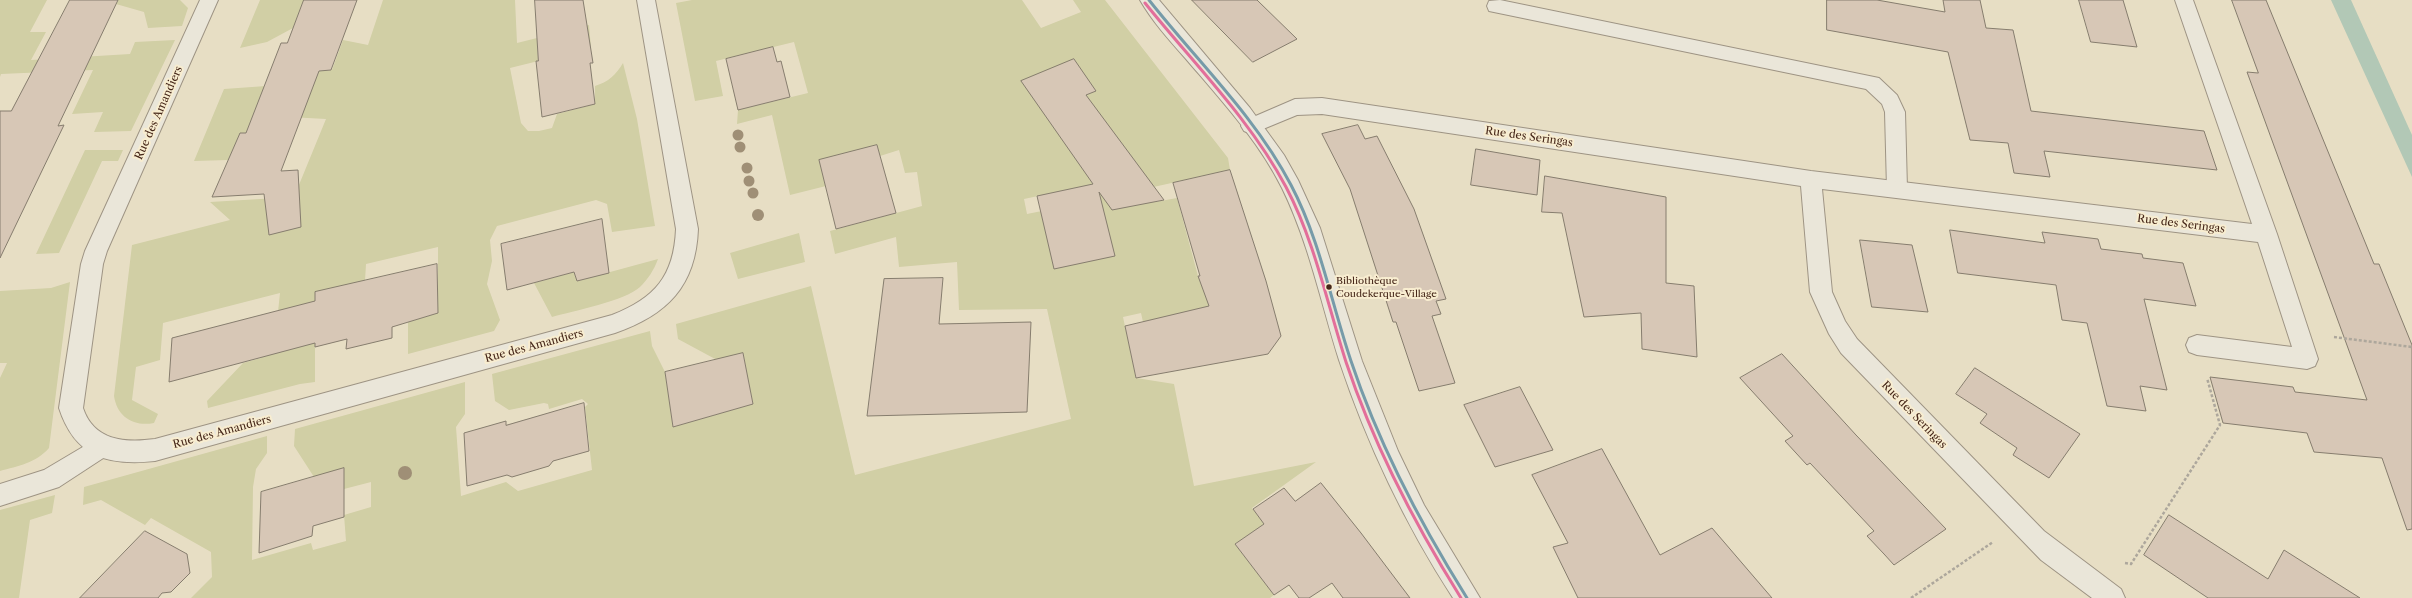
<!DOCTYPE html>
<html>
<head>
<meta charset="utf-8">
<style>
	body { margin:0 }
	canvas { display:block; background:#e7dec4 }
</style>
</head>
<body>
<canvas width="2412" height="598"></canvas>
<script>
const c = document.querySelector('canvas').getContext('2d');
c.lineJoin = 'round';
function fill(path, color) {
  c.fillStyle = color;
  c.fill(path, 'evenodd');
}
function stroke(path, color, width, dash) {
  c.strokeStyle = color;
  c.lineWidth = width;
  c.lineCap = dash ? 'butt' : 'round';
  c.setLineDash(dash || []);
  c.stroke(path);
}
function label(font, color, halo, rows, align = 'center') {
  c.font = font + ' "Libre Caslon Text",serif';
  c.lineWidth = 4;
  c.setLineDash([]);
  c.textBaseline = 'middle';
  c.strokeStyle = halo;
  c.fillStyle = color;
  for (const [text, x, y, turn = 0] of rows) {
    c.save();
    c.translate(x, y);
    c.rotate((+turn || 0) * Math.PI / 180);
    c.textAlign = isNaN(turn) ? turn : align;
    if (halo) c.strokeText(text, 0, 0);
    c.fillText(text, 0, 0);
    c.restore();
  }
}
const green = new Path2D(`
	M0,0h47l-17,32h16l-15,28 99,-6 5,-12 40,-2 -44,91 -37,1 9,-20 -31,2 21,-44 -92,4 -1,3z
	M118,0h62l8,8 -6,18 -34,2 -4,-16 -28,-8z
	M260,0h44l-11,28 -26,14 -27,6z
	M383,0h132l2,43 72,-18 2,23 -81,20 11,55 7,8h11l13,-3 5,-14 38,-10v-18c13,-4 21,-11 28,-23l14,56 18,107 -43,6 -5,-28 -11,-4 -99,26 -7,14 2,21 -5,23 13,36 -6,11 -86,23v-32l30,-9v-66l-72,17 -1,17 -50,11v90l-15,2 -92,24 -1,-7 36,-38 18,-5 1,-34 15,-3 3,-28 -117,30 -3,37 -24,7 -4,33 26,14 -4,9c-20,4 -37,-6 -40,-27l18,-151 98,-25 -20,-18 84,-5 32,-78 -55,-3 -43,44 -34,1 30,-72 42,-3 3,-12 63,-4 11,-30 25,5z
	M692,0h330l19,28 40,-16 -8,-12h32l123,158 2,12 -99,22 21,2 3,8 22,-4 21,78 14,33 -69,13 -2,-9 -18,4 13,61 38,6 20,102 122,-24 -64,46 13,16 -30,20 39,51 -4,3h-1079l21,-21 -1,-25 -60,-34 -6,7 -44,-25 -18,5 1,-18 183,-51v17l-11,16 -3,18 -1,73 59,-17 2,7 33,-9 -2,-26 27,-8v-25l-27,7v-20l-30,8 -20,-31 1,-17 170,-47v32l-9,13 5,69 45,-14 12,9 74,-21 -7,-63 3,-3 -6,-5 -33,10 -1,-5 -4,-1 -35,7 -14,-9 -3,-27 158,-43 2,15 13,26 8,55 80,-23 -10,-51 -26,7 -39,-21 -2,-15 135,-38 44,189 216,-56 -24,-110 -88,1 -2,-48 -58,5 -3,-30 -61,17 -5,-23 92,-25 -5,-34 -12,1 -6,-23 -19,6 -3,-11 -57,15 6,26 -36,9 -18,-80 -35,9 1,-14 70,-17 -14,-51 -78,19 7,35 -28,5 -19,-98zM1081,187l5,15 -59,12 -3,-15z
	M85,150h38l-5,11h-16l-43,92 -23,1z
	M799,233l6,29 -67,17 -8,-26z
	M658,259c-4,11 -10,20 -18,28 -15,14 -67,24 -88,30l-18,-34 40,-11 3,9z
	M70,282l-21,166c-13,15 -31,18 -49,23v-93l7,-15h-7v-72l51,-3z
	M55,495l-3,18 -22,7 -11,78h-19v-88z`);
const water = new Path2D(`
	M2331,0h20l61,135v42z`);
const building = new Path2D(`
	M70,0h48l-60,126 6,-1 -64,133v-147h11z
	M304,0h53l-26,70 -12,1 -38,100 17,-1 3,57 -32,8 -5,-41 -52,3 28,-64h6l35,-90h6z
	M535,0h48l10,63h-3l5,41 -53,13 -6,-56h2z
	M1192,0h65l40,39 -44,23z
	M1827,0h50l68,12 -2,-12h37l6,28 27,2 18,81 173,20 13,39 -173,-19 6,26 -36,-4 -6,-30 -38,-3 -22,-88 -121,-22z
	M2079,0h44l14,47 -46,-5z
	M2232,0h34l108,264h5l33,81v184l-5,1 -25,-72 -68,-6 -7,-19 -84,-10 -13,-46 83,10 2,5 72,8 -120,-328 11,1z
	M773,47l4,15 4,-1 9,36 -52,13 -12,-51z
	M1074,59l22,32 -10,4 78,105 -52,10 -13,-18 16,64 -61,13 -17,-73 56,-12 -72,-103z
	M1358,125l7,14 12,-3 37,73 32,90 -10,2 5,13 -9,2 23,67 -36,8 -23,-69h-3l-43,-133 -28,-55z
	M877,145l19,68 -60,16 -17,-69z
	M1476,149l64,11 -3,35 -66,-10z
	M1230,170l36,111 15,55 -13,18 -132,24 -11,-52 84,-20 -11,-30h2l-27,-93z
	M1545,176l121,21v86l28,3 3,71 -55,-8 -1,-36 -57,4 -22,-104 -20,-1z
	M602,219l7,54 -32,8 -3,-9 -67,18 -6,-46z
	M1950,230l95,13 -3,-11 56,7 3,10 41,5 1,4 40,5 13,43 -52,-7 23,91 -27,-4 6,25 -39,-5 -20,-83 -25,-3 -6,-35 -98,-12z
	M1860,240l52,5 16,67 -56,-5z
	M437,264l1,49 -46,14v11l-46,11 1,-10 -32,8v-4l-146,39 3,-44 143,-37v-9z
	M943,278l-4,46 92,-2 -4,90 -160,4 17,-137z
	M743,353l10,51 -80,23 -8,-55z
	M1782,354l74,81 90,94 -52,36 -10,-11 -17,-18 7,-5 -64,-68 -3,2 -22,-24 8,-5 -53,-58z
	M1975,368l105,66 -31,44 -36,-23 4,-7 -37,-25 7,-9 -31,-20z
	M1520,387l33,63 -58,17 -31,-62z
	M584,403l5,48 -36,10 -4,5 -37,11 -5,-2 -40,11 -3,-53 42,-12v4z
	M1602,449l58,106 52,-27 60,70h-194l-25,-51 15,-4 -36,-68z
	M344,468v49l-31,9 -1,10 -53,17 2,-61z
	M1321,483l40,50 49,65h-67l-11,-15 -23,15h-10l-10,-13 -15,10 -39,-51 29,-20 -11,-15 31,-21 11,13z
	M2169,515l99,64 16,-29 76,48h-152l-64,-43z
	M145,531l42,23 3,19 -19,19 -9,1 -4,5h-78z`);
const path = new Path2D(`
	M2334,337l78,10
	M2125,563l6,1 89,-139 -13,-47
	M1911,598l82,-56`);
const service = new Path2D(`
	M1500,0l379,78 18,17 8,17 2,77 -3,6 -7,2 -7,-2 -3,-6 -2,-77 -3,-8 -16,-15 -377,-78 -2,-5 2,-5z
	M103,435l8,4 4,7 -4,7 -52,34 -59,19v-22l44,-14z`);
const minor = new Path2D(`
	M200,0h18l-111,251 -4,13 -20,144c11,33 42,35 72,31l457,-124c43,-17 62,-39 64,-86l-39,-229h18l43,229c-2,57 -31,86 -83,104l-460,128c-48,5 -80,-4 -96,-53l22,-144 4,-13z
	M2175,0h18l84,234 41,125 -3,7 -8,3 -110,-14 -8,-3 -3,-7 3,-7 8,-3 95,12 -34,-105 -436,-53 10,103 13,29 12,18 187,192 77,58 4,9h-33l-51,-38 -200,-207 -12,-19 -19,-42 -9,-106 -479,-72 -25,1 -46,19 -7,-3 -3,-5 3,-5 51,-22 27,-1 489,73 441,53z`);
const tertiary = new Path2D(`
	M1140,0h19l91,108 34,47 14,25 22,48 42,133 36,90 26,54 56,93h-27c-48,-74 -86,-154 -114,-238 -18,-57 -30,-117 -57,-172 -24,-48 -61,-88 -96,-129 -16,-18 -34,-38 -46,-59z`);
const bus1 = new Path2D(`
	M1149,0c48,61 106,116 142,185 29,55 40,117 60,176 28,84 69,162 116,237`);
const bus2 = new Path2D(`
	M1145,3c48,60 105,116 141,184 29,55 41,116 60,175 28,84 68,161 115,236`);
const trees = [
	[738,135,5.5],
	[740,147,5.5],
	[747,168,5.5],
	[749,181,5.5],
	[753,193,5.5],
	[758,215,6],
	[405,473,7]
];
const markers = [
	[1329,287,3.5,"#462719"]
];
const busNames = [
	["Bibliothèque",1336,281],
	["Coudekerque-Village",1336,294]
];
const streetNames = [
	["Rue des Amandiers",159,113,-66],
	["Rue des Seringas",1529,137,8],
	["Rue des Seringas",2181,224,7],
	["Rue des Amandiers",534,346,-15],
	["Rue des Seringas",1914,415,46],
	["Rue des Amandiers",222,432,-15]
];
fill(green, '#d1cfa5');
fill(water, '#b2c8b6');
fill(building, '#d7c7b6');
stroke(building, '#867d6e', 1);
stroke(service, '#9e9484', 2);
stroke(minor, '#9e9484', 2);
stroke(tertiary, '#9e9484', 2);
stroke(path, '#ada79c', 2.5, [3, 2]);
fill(service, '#eae6d9');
fill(minor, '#eae6d9');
fill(tertiary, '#eae6d9');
stroke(bus1, '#769ba9', 3);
stroke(bus2, '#e36e9a', 3);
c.fillStyle = '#9f8f76';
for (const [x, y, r] of trees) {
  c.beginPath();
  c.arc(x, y, r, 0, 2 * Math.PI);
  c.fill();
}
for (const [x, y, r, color] of markers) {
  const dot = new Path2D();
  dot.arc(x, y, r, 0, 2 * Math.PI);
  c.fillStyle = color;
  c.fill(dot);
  stroke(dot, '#f8edd0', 1.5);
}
label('10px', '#462719', '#f8edd0', busNames, 'left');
label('11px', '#462719', '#f8edd0', streetNames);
</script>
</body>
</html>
